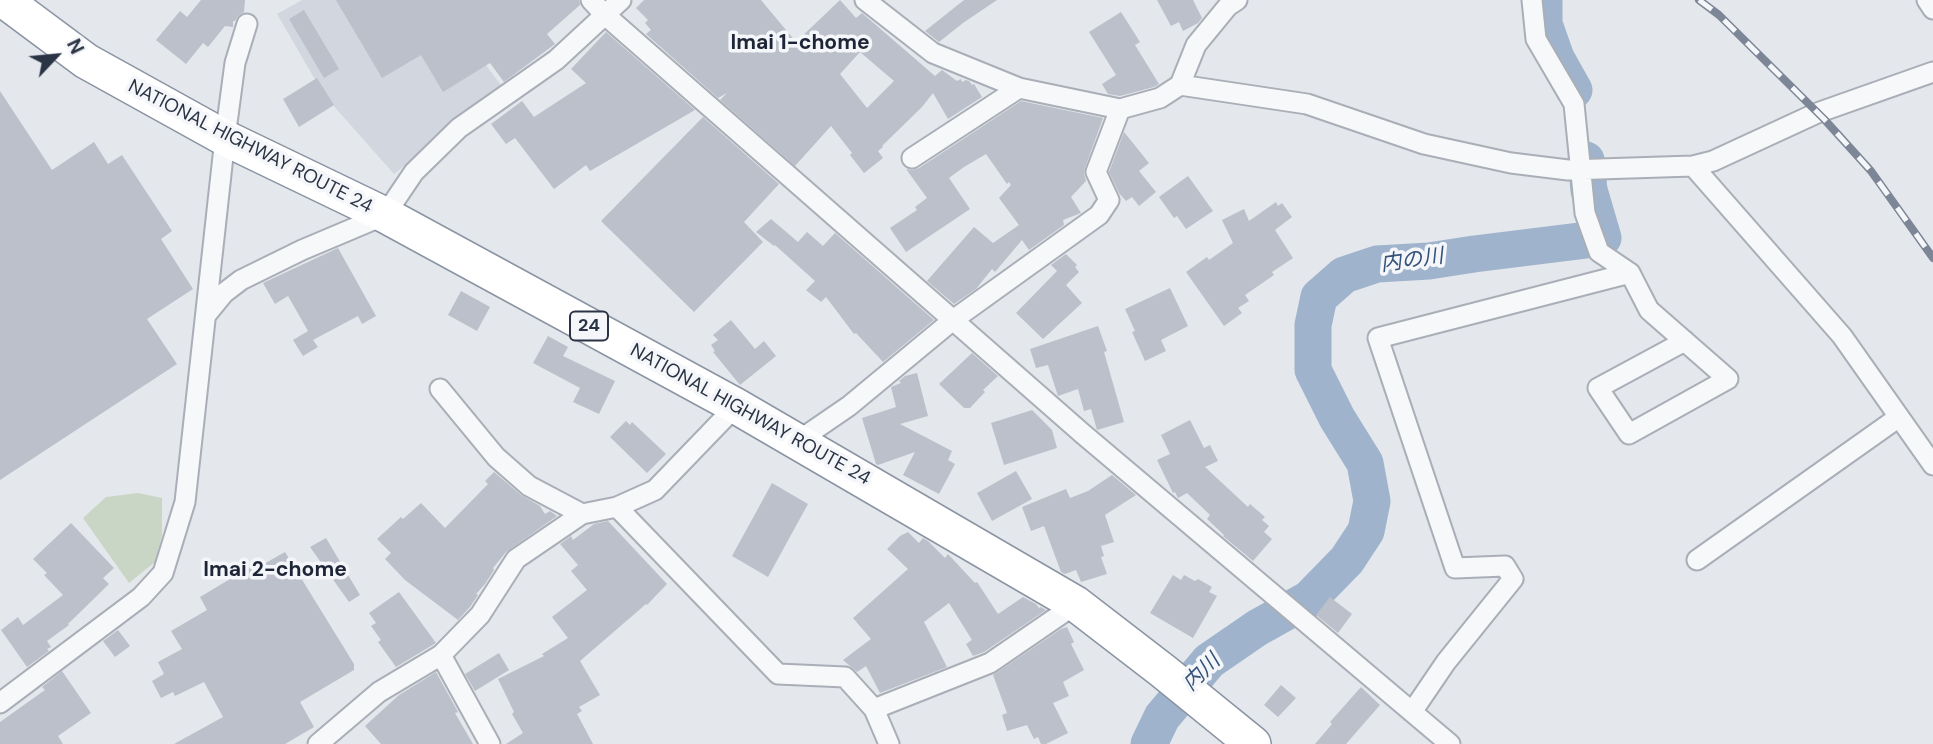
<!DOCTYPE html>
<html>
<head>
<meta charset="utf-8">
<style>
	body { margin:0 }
	#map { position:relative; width:1933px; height:744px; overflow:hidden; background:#e4e7ec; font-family:"DM Sans",sans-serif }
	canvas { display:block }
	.north { position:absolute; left:21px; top:21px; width:70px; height:70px; -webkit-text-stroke:5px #f4f6f9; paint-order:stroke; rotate:64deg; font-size:19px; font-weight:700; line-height:28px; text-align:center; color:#2b3445 }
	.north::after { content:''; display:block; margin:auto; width:24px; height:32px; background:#2b3445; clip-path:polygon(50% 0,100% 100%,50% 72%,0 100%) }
</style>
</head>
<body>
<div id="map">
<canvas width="1933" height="744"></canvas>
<div class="north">N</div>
</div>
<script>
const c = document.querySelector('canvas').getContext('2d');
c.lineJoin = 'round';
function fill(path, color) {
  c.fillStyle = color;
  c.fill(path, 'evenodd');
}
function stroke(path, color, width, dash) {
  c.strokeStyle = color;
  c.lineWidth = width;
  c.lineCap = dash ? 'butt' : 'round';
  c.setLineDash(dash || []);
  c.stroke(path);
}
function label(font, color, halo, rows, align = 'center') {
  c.font = font + ' "DM Sans","Noto Sans JP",sans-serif';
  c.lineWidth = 7;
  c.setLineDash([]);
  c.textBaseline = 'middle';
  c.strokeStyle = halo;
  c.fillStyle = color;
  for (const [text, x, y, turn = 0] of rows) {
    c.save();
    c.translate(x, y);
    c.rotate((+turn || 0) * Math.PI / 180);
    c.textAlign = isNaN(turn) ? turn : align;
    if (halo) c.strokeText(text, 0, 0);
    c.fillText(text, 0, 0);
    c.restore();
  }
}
const built = new Path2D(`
	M302,0h140l10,19 51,69 -109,86 -70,-79 -47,-81z`);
const green = new Path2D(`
	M138,493l24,5v37l-7,27 -26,21 -46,-65 23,-21z`);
const river = new Path2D(`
	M1544,0v24l12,34 18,32
	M1149,744l13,-27 47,-56 48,-33 52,-29 38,-39 19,-29 6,-30 -7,-38 -28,-45 -24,-48v-45l6,-28 25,-22 33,-11 52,-3 45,-7 129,-16 -14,-48 -3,-30`);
const building = new Path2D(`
	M201,0h44l-1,12 -6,4 -3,5h-2v6l-8,-1 -17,21 -5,-4 -17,21 -30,-24 24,-29 7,6z
	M336,0h243l1,5 -33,29 8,10 -51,38 -14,-19 -47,29 -22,-37 -39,23z
	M644,0h117l35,42 44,-42 16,18 6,-5 73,63 7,-6 15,11 4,-2 1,3 4,-2 3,1 3,4 2,-1 8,13 -34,22 -15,-26 -11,14 -40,39 1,1 -5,4 5,7 -19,15 -14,-18 2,-2 -21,-27 -36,40 -75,-66 7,-7 -9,5 -72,-64 5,-4 -6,-7 3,-3 -12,-12zM860,52l34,29 -27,27 -27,-34z
	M964,0h33l-34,23 -24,19 -14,-11z
	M1157,0h36l9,18 -4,5 -15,8 -4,-9 -8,4z
	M304,10l35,59 -15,9 -35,-59z
	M1121,12l19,30 -5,3 24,39 -5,3 -34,9 -12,-2 -6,-10 14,-9 -27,-43z
	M606,32l89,78 -105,61 -4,-6 -32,24 -39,-51 -9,6 -15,-20 31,-23 12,16 52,-34 -15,-14z
	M317,78l17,27 -35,22 -16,-28z
	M0,91l52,79 42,-28 14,22 14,-9 50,76 -11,8 32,50 -46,30 30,45 -177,116z
	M1021,101l82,17 -18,50 -1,5 2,8 -15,16 10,16 -18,7 1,5 -35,25 -7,-10 -27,32 -3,-3 -16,20 -22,15 -27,-23 47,-54 19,16 26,-18 -20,-27 12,-13 -2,-3 -2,2 -21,-30 -22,13 -15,11 21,31 -64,43 -16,-24 27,-18 -2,-3 12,-9 -21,-29 6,1 7,-2z
	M703,117l76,67 -35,38 19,20 -69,70 -93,-91z
	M1124,132l25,31 -10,8 17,21 -17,14 -7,-9 -6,4 -7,-8 -10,-21z
	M1188,176l25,35 -27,18 -9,-13 -3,2 -15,-21z
	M1276,202l2,4 4,-3 10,14 -17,13 18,28 -21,14 2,3 -29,20 4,6 -11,7 4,5 -18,13 -38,-54 21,-15 2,3 24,-17 -11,-23 22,-11 5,12z
	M771,219l27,23 9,-10 16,14 12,-13 99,87 -51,42 -27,-29 -2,1 -28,-37 -5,5 -15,-12 9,-9 -40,-36 -1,1 -18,-14z
	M338,248l38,68 -14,8 -4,-8 -45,24 5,7 -15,9 -10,-16 15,-9 -20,-35 -13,8 -12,-21z
	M1066,254l11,11 -2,2 4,5 -13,13 16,18 -39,36 -27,-26 41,-42 -6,-6z
	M1170,288l18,38 -27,14 5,11 -21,10 -13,-29 3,-1 -10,-22z
	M461,291l29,16 -13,24 -29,-16z
	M731,320l24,29 9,-8 12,15 -36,29 -27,-33 2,-1 -4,-6 7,-5 -5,-5z
	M1098,326l9,25 -3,1 20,70 -27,8 -6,-21 -7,2 -6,-22 -20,7 -10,-31 -12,3 -6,-19z
	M548,336l20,11 -5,9 52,25 -16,33 -26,-12 7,-14 -47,-25z
	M972,353l26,23 -15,14 2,2 -15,16h-6l-25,-24z
	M917,373l11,43 -28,8 52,27 -4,9 7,4 -16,30 -36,-19 12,-23 -37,13 -2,-1 -14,-46 34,-11 -5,-20 10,-4 -2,-2 6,-5z
	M1032,410l20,20 5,18 -53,17 -13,-42z
	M1190,420l14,28 6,-3 8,16 -13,6 43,40 2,-3 15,13 -3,3 7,6 -5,6 8,7 -19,22 -30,-25 1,-1 -17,-16 3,-4 -23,-22 -9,5 -3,-6 -2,1 -16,-33 13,-6 -9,-19z
	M626,421l4,4 2,-3 34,32 -19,19 -37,-36z
	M1016,471l16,28 -40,22 -15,-28z
	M494,472l27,23 19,11 5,8 5,-3 7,5 -51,36 -13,16 1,2 -9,14 -9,10 2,1 -8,12 -12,13 -53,-40 -20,-21 6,-6 -14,-14 24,-22 2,2 18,-16 24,25 43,-44 -3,-3z
	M1112,475l24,20 -31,20 9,27 -13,4 3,10 -3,1 6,17 -26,8 -5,-12 -11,4 -4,-2 -17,-46 -13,5 -9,-24 44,-18 4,9 18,-7z
	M772,483l36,21 -40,73 -36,-21z
	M608,521l59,63 -20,21 -1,-1 -66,57 20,34 -21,12 3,4 -5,3 16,30h-87l17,-11 -11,-19 2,-2 -16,-33 46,-23 -2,-2 26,-16 -16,-21 35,-27 -16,-19 7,-6 -18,-21 11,-8 2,4 21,-16z
	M71,523l43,45 -11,10 6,6 -41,40 1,1 -22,16 4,6 -4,2 2,2 -22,16 -26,-37 17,-13 5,8 40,-30 -19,-20 3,-2 -14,-14z
	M908,532l11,11 4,-5 5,3 17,17 3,-4 27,29 2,-1 21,32 25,-17 13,7 3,4 2,-1 5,3 -62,42 -11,4 -7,-12 6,-4 -23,-37 -25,19 23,45 -67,26 -14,-27 -9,6 -14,-12 28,-21 -18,-21 55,-49 -21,-20 13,-13z
	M326,538l34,57 -11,7 -39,-55z
	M285,552l69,112v6l-54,32 14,25 -29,17h-111l49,-27 -19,-35 -29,14 -2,-4 -12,6 -9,-17 12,-7 -6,-12 24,-13 -11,-18 36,-21 -7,-13 60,-36 2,4z
	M1173,575l8,5 3,-5 11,6 3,-2 14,8 -3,5 8,4 -24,42 -43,-25z
	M399,592l37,51 -40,24 -18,-25 3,-2 -10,-14 5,-3 -7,-10z
	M1330,597l22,17 -14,19 -22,-18z
	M1067,627l7,15 -3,2 13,26 -21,12 6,14 -16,7 15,30 -22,11h-5l-3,-7 -4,2 -7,-14 -20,6 -5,-16 5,-2 -14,-38 68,-46z
	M118,630l12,16 -15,11 -12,-16z
	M499,653l10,17 -34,21 -10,-17z
	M62,671l29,42 -33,23 5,8h-63v-22l45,-32 -3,-3z
	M436,672l22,40 -3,1 18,31h-92l-16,-18 34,-31z
	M1281,685l15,13 -18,19 -14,-12z
	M1361,687l19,18 -34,39h-31l17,-20 -2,-2z`);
const street = new Path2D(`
	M591,0l13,14 479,420 367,310
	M865,0l68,53 86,35 101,21 40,-11 20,-13 16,-40 32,-39 9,-6
	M1532,0l4,39 38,65 11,109 14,39 31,21 19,37 79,69 -99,55 -31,-46 87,-47
	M1927,0l6,9
	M1180,85l127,19 117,40 87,19 57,7 125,-4 20,-5 104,-48 116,-41
	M912,158l107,-70
	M1693,166l149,170 91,129
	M206,315l18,-22 17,-13 61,-30 83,-35 29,-43 45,-44 97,-68 65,-60
	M440,389l56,68 33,29 53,28
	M798,441l51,-35 104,-86 146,-105 10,-15 -13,-28 24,-63
	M617,507l161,167 67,3 29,32 15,35
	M1697,560l202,-143
	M441,655l49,89
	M0,703l141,-106 22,-24 22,-71 40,-364 10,-75 12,-39
	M874,709l116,-46 86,-59
	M1412,712l34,-50 67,-83 -8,-13 -50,2 -77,-230 252,-65
	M318,744l61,-52 62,-37 39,-40 36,-56 66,-45 35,-7 38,-17 81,-84`);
const highway = new Path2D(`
	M4,0l82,61 139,77 160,77 351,191 340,198 87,67 90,73`);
const rail = new Path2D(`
	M1699,0l20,15 105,104 47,52 62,87`);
const shields = [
	[589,326,38]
];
const shieldNames = [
	["24",589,326]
];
const streetNames = [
	["NATIONAL HIGHWAY ROUTE 24",250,147,27],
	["NATIONAL HIGHWAY ROUTE 24",750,415,29]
];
const neighbourhoodNames = [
	["Imai 1-chome",800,43],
	["Imai 2-chome",275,570]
];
const waterNames = [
	["内の川",1412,261,-8],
	["内川",1202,673,-45]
];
fill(built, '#d2d6de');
fill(green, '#c9d6c5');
stroke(river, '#9fb4cc', 37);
fill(building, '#bbc0ca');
stroke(street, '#a9aeb7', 23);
stroke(highway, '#8b94a3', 38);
stroke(street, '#f7f8fa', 19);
stroke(highway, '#fff', 35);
stroke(rail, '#7d8696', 8);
stroke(rail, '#f4f6f9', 5, [16]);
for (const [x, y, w] of shields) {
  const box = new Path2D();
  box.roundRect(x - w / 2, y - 14.5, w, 29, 5);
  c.fillStyle = '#f4f6f9';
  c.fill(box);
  stroke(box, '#2b3445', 2);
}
label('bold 18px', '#2b3445', null, shieldNames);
label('19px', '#2b3445', '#f4f6f9', streetNames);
label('bold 21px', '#1d2536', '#f4f6f9', neighbourhoodNames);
label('italic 21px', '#34527a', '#f4f6f9', waterNames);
</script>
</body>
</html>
